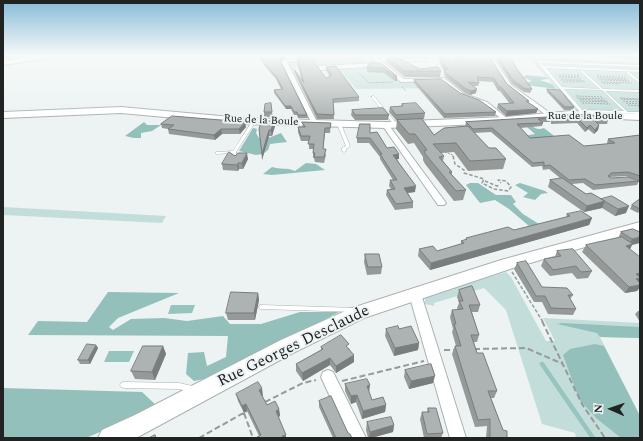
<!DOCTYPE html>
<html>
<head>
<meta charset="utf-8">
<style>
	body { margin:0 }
	#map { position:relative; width:643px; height:441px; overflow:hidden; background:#ecf3f2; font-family:Spectral,serif }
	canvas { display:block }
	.frame { position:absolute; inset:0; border:4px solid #212323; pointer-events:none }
	.north { position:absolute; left:591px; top:389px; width:40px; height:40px; -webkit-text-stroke:3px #ecf3f2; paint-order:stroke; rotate:272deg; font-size:11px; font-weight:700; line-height:16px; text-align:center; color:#212323 }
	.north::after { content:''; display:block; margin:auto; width:14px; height:18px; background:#212323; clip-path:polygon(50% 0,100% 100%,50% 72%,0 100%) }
</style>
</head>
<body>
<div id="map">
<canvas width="643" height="441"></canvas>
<div class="frame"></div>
<div class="north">N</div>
</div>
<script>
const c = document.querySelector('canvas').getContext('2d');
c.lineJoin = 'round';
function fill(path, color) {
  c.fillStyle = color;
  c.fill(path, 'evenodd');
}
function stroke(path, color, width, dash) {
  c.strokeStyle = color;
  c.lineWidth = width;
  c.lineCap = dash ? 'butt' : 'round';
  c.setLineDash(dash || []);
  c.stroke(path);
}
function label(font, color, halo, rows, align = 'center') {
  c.font = font + ' Spectral,serif';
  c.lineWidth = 4;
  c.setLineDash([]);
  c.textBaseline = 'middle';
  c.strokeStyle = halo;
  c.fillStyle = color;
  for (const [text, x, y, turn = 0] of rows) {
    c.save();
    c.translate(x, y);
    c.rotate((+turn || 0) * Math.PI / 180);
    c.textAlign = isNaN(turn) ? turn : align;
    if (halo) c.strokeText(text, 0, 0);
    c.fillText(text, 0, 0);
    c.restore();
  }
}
const green = new Path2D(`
	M346,56h14l6,5h8l2,2 -52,4 -25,-4 1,2 -8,5 -5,-9z
	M527,56l113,4v55l-63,-3z
	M382,64l23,17 23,-1 9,8 -81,1 -18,-22z
	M3,207l163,9 -4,7 -159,-8z
	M506,272l5,5 35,64h9l-12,-23 97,5v15l-40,-1 40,79v22h-64l-1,-5 -33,-9 -36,-114 -22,-22 -50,15v3l-9,-2v-5l3,-4z`);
const forest = new Path2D(`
	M526,75l20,2 2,2 -8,1 12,4 4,5 -30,-4v-2l6,-2 -9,-4z
	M526,120c5,6 10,11 18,8l14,11 -31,1 -3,-4 11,-2 -15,-13z
	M144,122l3,3h14l-9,6 -11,2v5h-7l-9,-2z
	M253,128l4,1 -1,4 3,5h9l13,-5 6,9 -17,2 -2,6 -5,4 -7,1 -17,-4z
	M306,163l10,1 9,6 -53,5 -9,-1 9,-7c9,3 13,0 23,4z
	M470,183h8l18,12h15l5,7 -3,2 10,10 16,10 -10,2 -20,-17 -14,-9 -15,3 -14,-18z
	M520,183l25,8 3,2 -7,1 -6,6 -12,-3 5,-4 -13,-8z
	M108,292l71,1 -61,25 -9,9 4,3 18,-11 33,-1 23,3 36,-5 7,8h31l39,-12h39l-129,66 -16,3 -8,-7 2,-21 16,-1 3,14 19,-9 2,-21 -200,-1 10,-14 49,1z
	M562,323l78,4v11l-40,-1 -3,-4 -40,-9z
	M595,344l9,2 36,70v22h-19l-25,-20 -17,-19 -16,-44 7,-6z
	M3,388l139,4 16,15 -72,31h-83z`);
const water = new Path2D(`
	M171,305h24l-3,8 -24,1z
	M109,351h25l-5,11h-25z`);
const stream = new Path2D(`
	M542,364l51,74`);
const pathFar2 = new Path2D(`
	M359,73l10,10 24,-1
	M559,75h20
	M559,76l21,1
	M597,76l28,1
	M559,77l22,1
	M597,77l29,2
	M561,79l20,1
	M599,79l28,1
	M561,80l23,1
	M601,80l28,1
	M563,82h22
	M601,82l31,1
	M603,83l18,1
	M402,87l4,4
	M576,96l26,1
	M577,98l28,1
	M620,98l20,1
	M579,99l28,2
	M621,99l19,1
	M580,101l28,1
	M623,101l17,1
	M582,103l28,1
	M626,103l14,1
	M628,105l12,1
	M445,152l8,3v2`);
const pathFar1 = new Path2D(`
	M453,156l2,8 9,6v3l20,6 -2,4 12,6 14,2 3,-4 -5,-6 -8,-1 3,3
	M485,181l12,5 3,-1
	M512,272l31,50`);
const path = new Path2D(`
	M542,321l40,83 23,34
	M474,349l52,-1 37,16
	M444,350h10
	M342,381l82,-20
	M265,402l38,-19 13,-3
	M244,413l9,25
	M199,438l48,-27`);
const lane = new Path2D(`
	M534,56l106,4v2l-103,-4 3,3 100,4v2l-99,-4 3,3 96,4v2l-94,-4 16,19 38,2 -19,-17v-2h1l21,19 37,1v2l-35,-1 23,21h12v2l-60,-2 -38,-44zM564,89l38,1 22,21 -42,-1z
	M377,59h52l1,1 -1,1h-51z
	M627,72h2l11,9v2l-13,-9z
	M372,96h2l23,28v2h-2l-23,-28z
	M253,120l3,1 -20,31 2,8 -1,1h-1l-2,-1 -2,-7 -16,1v-2h1l16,-1z
	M338,123l3,1 9,22 -4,3v2l-2,1 -2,-1v-3l4,-2 -9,-22z
	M260,305h2l94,3h2l1,2 -1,2h-2l-94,-3h-2l-1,-2z
	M124,382l55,1 18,4 1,2 -1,2 -3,2 -15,-4 -55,-1 -3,-1 -1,-2 1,-2z`);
const street = new Path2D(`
	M316,56h16l-45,6 31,62 -3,2 -3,-2 -31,-63z
	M370,56h5l29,23 40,-1 20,16 23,8 22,18 -5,1 -21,-17 -23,-8 -19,-15 -40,1 -20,-16 -61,4 -3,-2 3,-2 57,-3z
	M449,56h4l2,6h-4z
	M488,56h4l19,29 42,30v2h-4l-42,-30z
	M384,124h4l58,79 -2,2h-6l-56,-80z
	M415,289l4,2 2,3 45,144h-16l-41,-144 2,-3z
	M328,370l5,2 33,66h-17l-28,-61 2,-5z`);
const secondary = new Path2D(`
	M37,56h18l-3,2 -49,7v-4z
	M121,107l121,11 144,4 120,-5 65,-6 69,3v6l-69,-3 -65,6 -120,5 -144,-4 -121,-11 -118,5v-6z
	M640,222v9l-127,37 -149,50 -69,34 -159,86h-38l4,-8 33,-15 146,-75 71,-32 149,-48z`);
const wall = new Path2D(`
	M260,56h24l1,3 -4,2 26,54 1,3h-10l-1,-3h-3l-3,-6h-5l-12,-16v-3l7,-1 -5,-10 -12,-14z
	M401,56h27v2h-24z
	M438,56h12l1,4h4l-1,-4h35l18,28 22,17v2l9,6 -2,4 -30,3 -9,-8 1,-4h12l-10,-13h-2l-5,-9 -14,-1v2l-1,3h-5l3,7 -6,2 -5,-2 -20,-16 -1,-4v-3l-2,-2z
	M494,56h16l7,13 15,20 -2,4 -6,-1 -12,-8z
	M584,56h56v3l-55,-3z
	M386,57l33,12 22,2 -1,6h-35l-19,-15z
	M297,59l29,19 4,-1 -4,-7v-3l33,30v4l-26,2 1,16h-17l-23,-47v-3l8,12 -5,-19z
	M381,63l16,13v5h-2l-11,-8 -17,-1v-5z
	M414,80l46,13 36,19 -1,4 -51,2 -30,-35z
	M547,89l27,18 -1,3h-9l-17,-18z
	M402,104l23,9 -1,6 -28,1 -7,-8 1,-5 11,-1z
	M352,110l37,5 -1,5h-33l-4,-5z
	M264,112h8l1,5h-9z
	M553,116l55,4 -1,4h-10l2,1 -1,5 -4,4 -6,-5 -3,3 -8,-9 -26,1v-4z
	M549,117l3,1 -2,4h-7v1l-1,3 -22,2 10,10 54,8 24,-2 -1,-1 1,-4 32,-4v46l-14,-5 -16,1 1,1 28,3 -2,4 -44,5 -10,-7 -11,1 14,10 5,-1 35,20 -11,3 -13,-8 -18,4 -36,-25 2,-7 10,-2 -11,-9 -6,1 -1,-4 -10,1 -41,-35 -17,1 15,15 17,11 -3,10 -35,2 -14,-19 -13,1 3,3 -1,5 9,11v3l14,15 -3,10 -9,1 -29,-37 -2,-4v-3l-9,-14 -6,1 -12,-15 1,-9 37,15 31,-8 1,-5z
	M302,122l29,1 -1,10h-5l-2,16 3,6 -2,8 -9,-1 -1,-4h-1v-9h-4v-8h-8l-3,-9v-5h5z
	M161,124l85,3 -6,7h-18l-7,6 -46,-6 -1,-5 -6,-1z
	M275,126l-3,10h-3l-7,24 -3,-31z
	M370,133l29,26h-2l18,33 -7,1 5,9v6l-18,2 -9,-15 1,-5 4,-1 -2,-3 1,-6h3l-13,-21v-2l-11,-14h-12v-5z
	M235,156l13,3 -5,10h-4l-1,2 -15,-1 -1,-6z
	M640,199v12l-2,2 -8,-4 2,-4z
	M567,214l25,4 -3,7 -159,45 -12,-14 1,-7 18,2 24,-7v-3l4,-1 1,-2 48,-8 52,-13z
	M633,229l-1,16 -2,4 9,33 1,1v4l-3,4 -12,2 -43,-41 4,-7 32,-7 3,-6z
	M557,251l35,20 -4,7 -11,1 -5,-6 -22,3 -9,-10 3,-7 11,-2z
	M365,254l17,13 -1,7 -14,1 -3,-13z
	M517,263l25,24 31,8 -3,4 6,10 -3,6 -25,-1 -6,-12h-8l-20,-33z
	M459,290l21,15 -2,7h-6l7,23 -2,7h-3l3,11 20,38 -3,7h-3l12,32 4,8h-21l1,-12 -12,1 -23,-73 3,-8h1l-4,-14 1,-3 -3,-12 2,-7h6l-1,-2 2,-5 -2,-6z
	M258,293l1,7 -4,20h-27l-2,-7z
	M638,311h2v11l-5,-8z
	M386,329h13l20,14 -1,7 -24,6 -9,-20z
	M96,345l2,3 -8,16h-10l-2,-4z
	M163,346l3,8 -11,26 -20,-1 -4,-8z
	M321,347l28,1 5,14 -18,11 -6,-8 -27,16 -7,-10v-7l25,-14z
	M405,370l28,13 -24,6 -5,-12z
	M345,384l27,16 14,5 -1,7 -23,7 -6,-17 -5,2 -6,-13z
	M236,394l27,2h-1l5,9 12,4 1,7 -2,1 8,18 -27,1 -12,-25 -3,2 -6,-12z
	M319,401l29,32 4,5h-19l-14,-31z
	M428,408l15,25 -2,5h-17l-4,-19 2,-7h5z
	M367,422l27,3 -1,7 -22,6h-3l-2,-8z`);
const shadedWall = new Path2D(`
	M7,56h13l-17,3v-2z
	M285,56v3l-5,3 -1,-3z
	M296,56h9l-9,1z
	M395,76h2v5h-2z
	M477,89l-1,4 -6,2 1,-4z
	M285,106h6v3h-5z
	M538,109l-2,4 -30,3 1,-5z
	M274,121l1,5 -3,10 -1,-6z
	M245,122l1,5 -6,7 -1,-5z
	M590,125l-2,4 -3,3 2,-4z
	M599,125l-1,5 -4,4 1,-4z
	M221,129l1,5 -7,6 -1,-5z
	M269,130v6l-7,24v-6z
	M247,153l1,6 -5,10 -1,-6z
	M399,154v5l-6,1v-5z
	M238,163l1,6 -1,2 -1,-6z
	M416,186l-1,6 -11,1v-5z
	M605,201l-3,7 -18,4 3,-6z
	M629,206l-3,7 -11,3 3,-7z
	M592,218l-3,7 -159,45 1,-7z
	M640,237v6l-8,2 -3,6 -3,-5 3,-1 3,-6z
	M640,273v7l-3,5 -6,1 5,-12z
	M640,285v2l-3,4 -12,2 4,-6z
	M258,293l1,7 -4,20 -1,-7z
	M419,343l-1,7 -24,6 1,-8z
	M96,345l2,3 -8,16 -2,-4z
	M163,346l3,8 -11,26 -3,-8z
	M354,355v7l-18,11v-7z
	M330,358v7l-27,16 -1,-8z
	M435,376l-2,7 -24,6 2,-8z
	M370,385l-1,8 -2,-7z
	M262,388l1,8 -3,1 -1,-7z
	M357,395l-1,7 -5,2v-8z
	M246,404l1,7 -3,2 -2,-7z
	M386,405l-1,7 -23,7 1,-8z
	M279,409l1,7 -3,2 -1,-7z
	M394,425l-1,7 -22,6h-2l1,-6z
	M286,435v3h-4v-2z`);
const building = new Path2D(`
	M261,56h23l-5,3 28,56h-9l-1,-3h-3l-3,-6h-6l-11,-16 9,-1 -7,-13 -13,-14z
	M440,56h10l1,4h6l-1,-4h33l18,28 22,17h-3l12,8 -31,2 -9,-7 16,-1 -13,-16h-2l-5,-9 -17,-1 2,6 -11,-1 9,7 -6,2 -5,-2 -20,-16 -2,-4h4l-5,-5z
	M497,56h13l7,13 15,20h-7l-12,-9z
	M310,57l16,21 6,-3 -6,-8 10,-1 23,31 -26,2 1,16 -17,-1 -23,-45 10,14 -7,-24z
	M386,57h12l21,12 19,-2 3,4h-36z
	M381,63l16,13h-2l-11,-8 -17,-1 2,-3z
	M441,79l19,14 19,7 17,12 -51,2 -31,-34z
	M547,89l13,1 14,17h-9z
	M271,103l1,9h-8l1,-8z
	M416,103l9,10 -29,2 -6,-8 13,-1 -1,-2z
	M383,108l6,7h-34l-3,-5z
	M573,114l35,2v4l-15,-1 6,6 -4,5 -5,-5 -3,3 -9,-9h-25v-3z
	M172,116l73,6 -6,7h-18l-7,6 -46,-6 6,-4 -13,-1z
	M549,117l3,1 -14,1 5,4 -26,1 13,14 39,-3 15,11 31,-3 -7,-4 32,-4v41l-12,-4 -17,1 -3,3 3,2 17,-1 11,4 -44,4 -10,-6 -16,1 -19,-15 -6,1v-4l-11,1 -41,-35 -19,1 -7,-7z
	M422,119l12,16 10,-7 24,-2 21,22h7l10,11 -36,2 -14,-18 -23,1 11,12 -5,1 13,15h-3l17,18 -10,1 -30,-36 -2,-4 3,-1 -12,-16h-6l-12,-14z
	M274,121l-3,9h-2l-7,24 -3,-25 2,-7z
	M302,122l29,1 -1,5h-5l-2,21h3l-2,8h-10l1,-4h-2l1,-9h-6l2,-8h-9l-3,-9h7z
	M360,124h10v9l7,-1 10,16 7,-1 5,7 -6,1 23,31 -12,2 9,14 -17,2 -9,-14 8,-1 -5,-9h7l-17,-26h2l-12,-16h-13z
	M229,152l6,4 3,-3h9l-5,10h-4l-1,2 -15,-1z
	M562,178l24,16 5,-1 14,8 -18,5 -37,-26z
	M612,196l17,10 -11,3 -17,-10z
	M640,199v10l-8,-4z
	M581,211l11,7 -161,45 -12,-14 14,-3 4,5 27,-8 -3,-2 6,-2 -1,-1 42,-11 6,3 56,-14 -3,-2z
	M633,229l7,3v5l-8,2 -11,-7z
	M622,237l11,7 -7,2 14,11v16l-4,1 4,3v1l-4,1 4,4v2l-11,2 -43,-42z
	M573,249l19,22 -11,1 -5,-6 -23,4 -9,-11 17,-3 -4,-5z
	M365,254h14l3,13h-14z
	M526,261l16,26 25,1 6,7h-5l8,14 -25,-1 -6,-12h-9l-19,-33z
	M472,286l8,19h-11l10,30h-8l6,18h6l14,38h-9l15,39 4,1v7h-17v-19l-12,1 -23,-74h6l-7,-22h2l-4,-14 11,-1 -4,-8h4l-4,-11z
	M231,292l27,1 -4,20h-28z
	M398,326l1,3 12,-3 8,17 -24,5 -9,-19z
	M341,335l8,9 -3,2 8,9 -18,11 -6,-8 -28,15 -6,-9 27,-15 -2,-2z
	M87,344l9,1 -8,15h-10z
	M143,346h20l-11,26 -21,-1z
	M431,364l4,12 -24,5 -6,-11z
	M367,379l3,6 -3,1 5,14 11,-3 3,8 -23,6 -6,-16 -6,1 -6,-12z
	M258,382l4,6 -3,2 8,15 8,-4 4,8 -3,2 10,24 -4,1 1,2h-25l-1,-1 4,-2 -15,-31 -4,2 -6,-12z
	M331,396l17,37 2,1 2,4h-16l-17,-37z
	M428,408h8l7,25 -16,1 -5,-22h7z
	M391,417l3,8 -24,7 -3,-10z
	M155,435l1,3h-7z`);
const farStreetnames = [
	["Rue de la Boule",585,117],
	["Rue de la Boule",261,121,3]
];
const nearStreetnames = [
	["Rue Georges Desclaude",294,347,-26]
];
fill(green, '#c3deda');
fill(forest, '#93c0bb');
fill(water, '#96c4be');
stroke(stream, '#96c4be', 4.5);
stroke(lane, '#acb2b1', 1);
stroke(street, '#acb2b1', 2);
stroke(secondary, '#acb2b1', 2);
stroke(pathFar2, '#969a9a', 1, [2, 1]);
stroke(pathFar1, '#969a9a', 1.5, [3.5, 2]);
stroke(path, '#969a9a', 2, [6, 3]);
fill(lane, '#fff');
fill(street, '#fff');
fill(secondary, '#fff');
fill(wall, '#959a99');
fill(shadedWall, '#797d7d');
fill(building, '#adb3b2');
stroke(building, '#797d7d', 1);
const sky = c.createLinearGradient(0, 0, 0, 118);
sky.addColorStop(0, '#87bad7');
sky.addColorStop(0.47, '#f6faf9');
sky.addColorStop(1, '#f6faf900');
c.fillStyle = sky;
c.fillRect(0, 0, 643, 118);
label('11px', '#212323', '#ecf3f2', farStreetnames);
label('16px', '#212323', '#ecf3f2', nearStreetnames);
</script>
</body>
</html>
